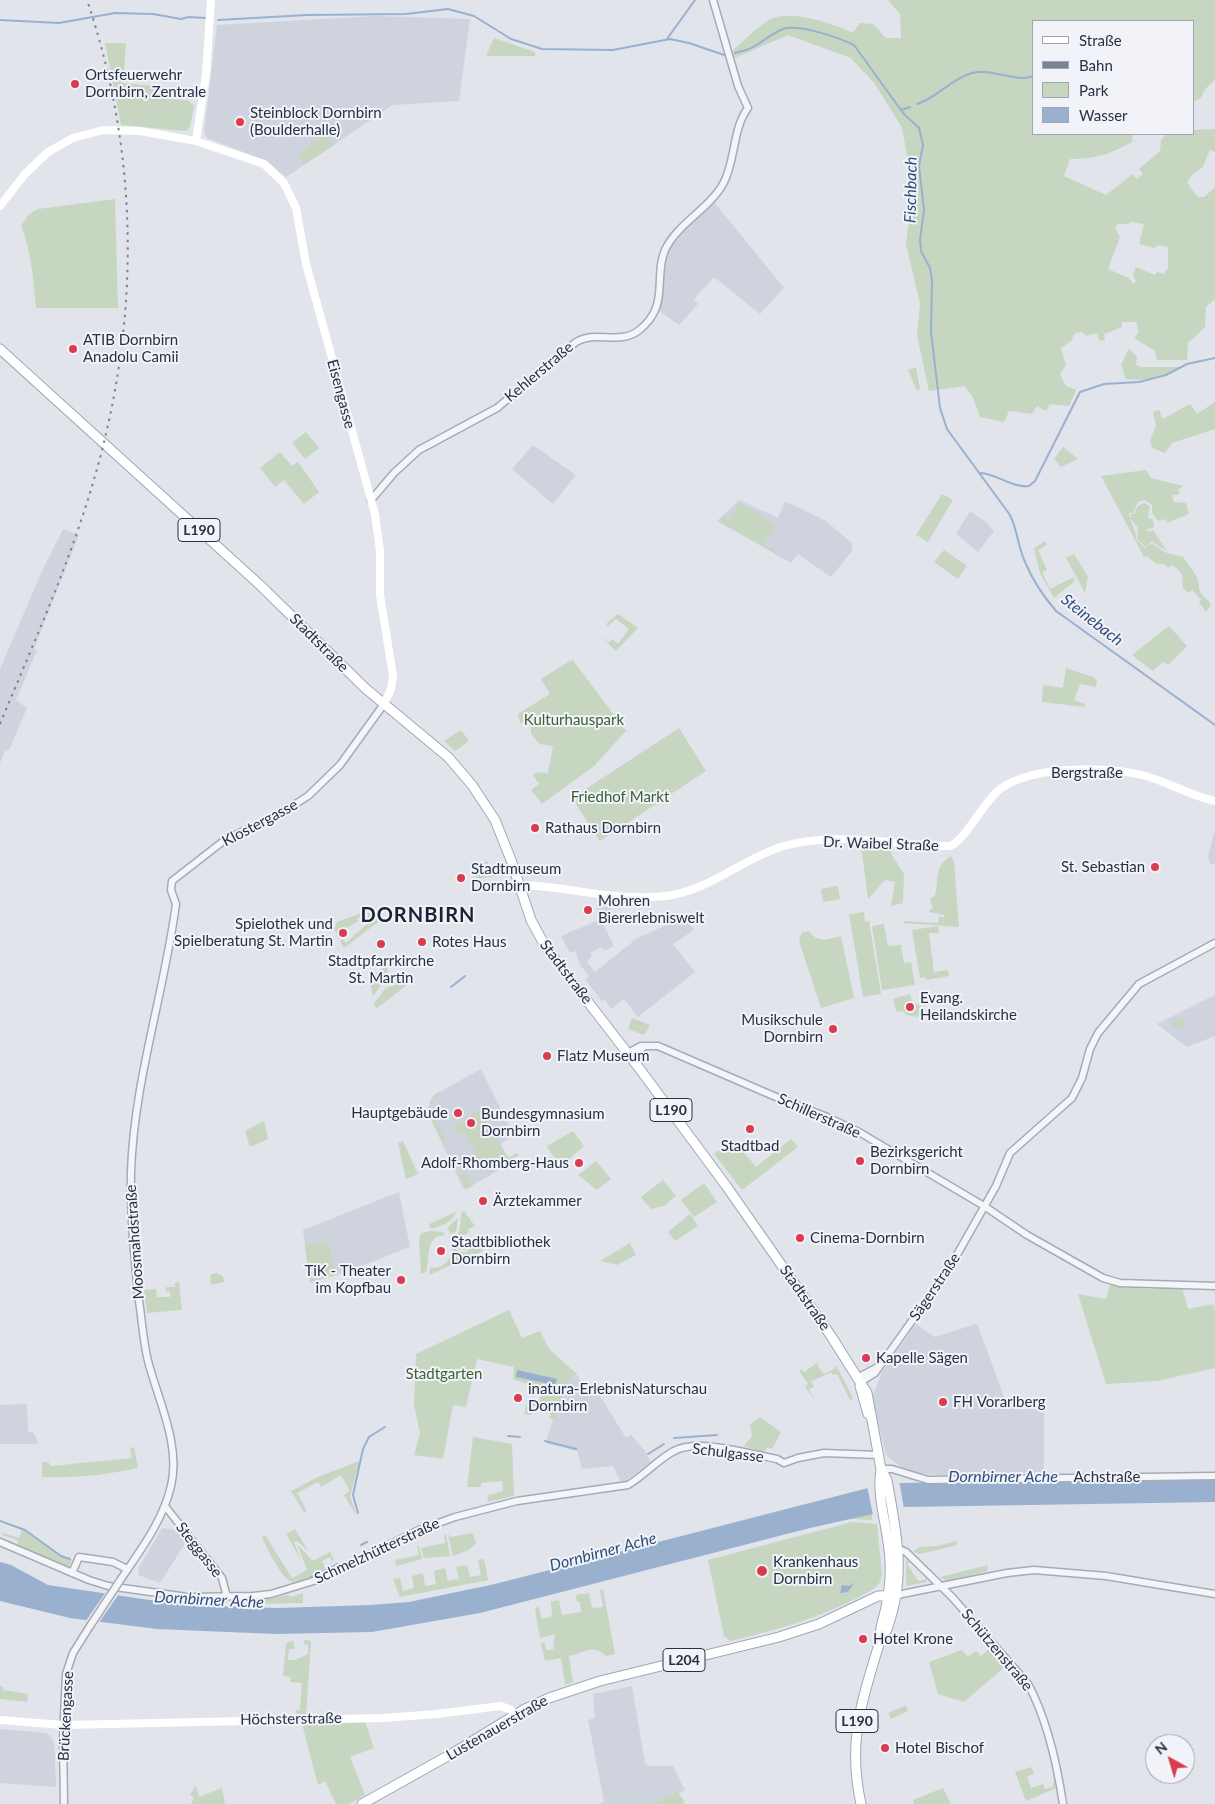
<!DOCTYPE html>
<html>
<head>
<meta charset="utf-8">
<style>
	body { margin:0 }
	#map { position:relative; width:1215px; height:1804px; overflow:hidden; background:#e1e4eb; font-family:Lato,sans-serif }
	canvas { display:block }
	.legend { position:absolute; left:1032px; top:20px; width:162px; height:115px; box-sizing:border-box; background:#f1f3f8; border:1px solid #a0a5b0; margin:0; padding:6px 9px; list-style:none; font-size:15px; color:#273144 }
	.legend li { display:flex; align-items:center; gap:10px; height:25px }
	.legend b { width:25px; border:1px solid #a0a5b0 }
	.north { position:absolute; left:1145px; top:1734px; width:50px; height:50px; box-sizing:border-box; background:#f1f3f8; border:1px solid #a0a5b0; border-radius:50%; rotate:321deg; font-size:14px; font-weight:700; line-height:20px; text-align:center; color:#273144 }
	.north::after { content:''; display:block; margin:auto; width:18px; height:22px; background:#db3b4e; clip-path:polygon(50% 0,100% 100%,50% 72%,0 100%) }
</style>
</head>
<body>
<div id="map">
<canvas width="1215" height="1804"></canvas>
<ul class="legend">
<li><b style="height:6px;background:#fff"></b>Straße</li>
<li><b style="height:6px;background:#798396"></b>Bahn</li>
<li><b style="height:14px;background:#c6d6c1"></b>Park</li>
<li><b style="height:14px;background:#99b1ce"></b>Wasser</li>
</ul>
<div class="north">N</div>
</div>
<script>
const c = document.querySelector('canvas').getContext('2d');
c.lineJoin = 'round';
function fill(path, color) {
  c.fillStyle = color;
  c.fill(path, 'evenodd');
}
function stroke(path, color, width, dash) {
  c.strokeStyle = color;
  c.lineWidth = width;
  c.lineCap = dash ? 'butt' : 'round';
  c.setLineDash(dash || []);
  c.stroke(path);
}
function label(font, color, halo, rows, align = 'center') {
  c.font = font + ' Lato,sans-serif';
  c.lineWidth = 4;
  c.setLineDash([]);
  c.textBaseline = 'middle';
  c.strokeStyle = halo;
  c.fillStyle = color;
  for (const [text, x, y, turn = 0] of rows) {
    c.save();
    c.translate(x, y);
    c.rotate((+turn || 0) * Math.PI / 180);
    c.textAlign = isNaN(turn) ? turn : align;
    if (halo) c.strokeText(text, 0, 0);
    c.fillText(text, 0, 0);
    c.restore();
  }
}
const built = new Path2D(`
	M375,16l95,3 -11,82 -66,4 -107,72 -19,-16 -60,-23 -3,-5 13,-108z
	M714,202l70,86 -24,26 -46,-37 -20,22 4,5 -19,21 -21,-15 7,-47 5,-15 6,-8z
	M533,445l43,30 -23,29 -41,-35z
	M739,500l39,18 7,-17 41,20 26,22v8l-21,26 -33,-23 -7,9 -74,-42z
	M970,511l16,11 8,9 -16,21 -22,-18z
	M63,529l16,6 -45,114 3,1 -21,50 11,8 -18,42 -4,1 -5,12v-94l42,-98z
	M1215,829v36l-5,-2 -2,-6z
	M597 908a7 7 0 1 1 14 0a7 7 0 1 1-14 0Z
	M685,916l9,14 -21,14 22,28 -57,45 -14,-18 -13,10 -6,-9 -3,1 -17,-22 4,-3 -8,-10 -6,-15 -5,2 -9,-17 40,-17 13,27 -10,5 -2,-4 -12,6 2,3 -5,6 8,10 41,-33z
	M1215,995v41l-28,11 -30,-23z
	M481,1069l33,67 -14,8 11,19 -45,26 -3,-1 -36,-77 7,-16z
	M399,1192l11,55 -64,25 -36,11 -7,-53z
	M916,1324l19,13 41,-13 2,2 26,71 19,13 14,-2 7,5v59l-105,3 -24,-2 -17,-8 -12,-10 -14,-58 10,-25z
	M577,1375l13,20 7,-4 29,47 5,-3 14,16 6,12 -26,18h-5l-7,-15 -31,3 -5,-18 -32,-8 22,-61z
	M27,1404l1,28 6,1 4,11h-38v-39z
	M162,1528l15,2 9,12 -26,41 -22,-8 1,-8z
	M632,1686l13,77 5,3h23l12,24 -25,14h-60l4,-3 -16,-81 7,-2 -2,-24z
	M0,1729l46,4 4,3 4,6 1,14 1,31 -56,-4z`);
const green = new Path2D(`
	M888,0h327v80l-10,9 -4,9 -7,3v-80h-160v113h99l-1,8c-22,12 -36,17 -62,17l-6,17 42,19 27,-21 4,5 6,-5 -4,-5 21,-18 1,-11 5,-6h28v-4l21,-1v23l-5,-2 -7,17 -11,8 -5,8 11,14h6l11,-10v112l-9,8 -1,20 -17,16 -1,17h-30l-2,-9 -21,-13 5,-6 -3,-10h-14v5l-18,7 1,6 -5,1 -3,-8 -11,3 -4,-4 -7,1 -4,8 -10,7 5,17 -6,9 6,12 10,4 -7,16 -19,-2 -4,7 -9,-5 -5,8 -23,-3 -5,11 -24,-5 -7,-19 -8,-12 -36,5 -12,-56 3,-31 -14,-60 7,-55 -11,-61 -27,-44 -24,-26 -63,-23 -53,23 -2,-8c12,-10 23,-22 36,-30 19,-12 66,4 84,13l7,-10 13,1 13,14h15l-1,-24zM1130,222l14,2 -5,20 15,4 5,-3 9,2v21l-4,6 -7,-2 -2,3 -19,-8 -3,8 3,6 -3,3 -4,-6 -21,-9 12,-32 -5,-9 3,-4h11z
	M494,38l41,14v4h-49z
	M105,43h21l-3,40 40,4v12l25,1 6,6 -4,21 -4,4 -65,-6z
	M329,137l4,9 -28,18 -6,-7c7,-13 15,-17 30,-20z
	M115,199l3,109h-82c-3,-28 -4,-56 -15,-82l8,-12 9,-5z
	M1129,348l8,9 -1,8 5,2h41c-18,8 -36,15 -56,12l-5,-14z
	M916,367l4,22 -3,2 -9,-21z
	M1215,402v27l-43,14 -7,10 -13,-5 -2,-8 6,-14 -3,-14 6,-2 4,9 27,-15 7,10z
	M306,432l13,16 -14,11 -13,-16z
	M1063,447l15,12 -17,8 -7,-8z
	M280,452l12,14 6,-4 21,30 -15,12 -20,-24 -9,7 -15,-19z
	M1146,470l5,8 32,8 -5,4 2,4 -8,1 2,7 12,1 3,11 -22,9 -1,-4 -8,2 -6,-8v-8l-7,-5 -7,2 -5,11h-4c1,11 7,14 7,26l9,9 6,-5 16,10 16,4 14,20 3,15 11,12 -5,8 -7,-10 2,-3 -9,-9 -3,3 -6,-5 -1,-14 -9,-9 -5,3 -4,-4h-7l-11,-8 -2,1 -43,-81z
	M942,494l11,6 -25,42 -12,-7z
	M739,503l37,22 -12,19 13,8 -1,2 -56,-33 3,-4 6,3z
	M1144,503l6,3 -2,12 5,1 1,9 -7,1 1,3 5,-2 14,21 -16,-10 -5,6 -9,-8 1,-11 -8,-10 1,-4h3l4,-8z
	M1045,541l2,4 -9,5 9,20 -5,2 8,17 24,-12 1,4 -21,17 -14,-25 -6,-25z
	M944,550l23,16 -9,13 -24,-17z
	M1074,554l14,23 -3,16 -19,-35z
	M618,614l20,14 -22,23 -18,-17 11,9 3,-4 6,5 11,-15 -13,-10 -8,7 -2,-2z
	M1169,626l18,20 -19,19 -5,-3 -10,9 -21,-16z
	M572,659l54,72 -32,35 -52,38 -11,-14 8,-6 -6,-9 5,-3 10,1 5,-27 -14,-2 -8,-11v-9l-11,-1 -2,-9 32,-20 -9,-15 29,-18 1,1z
	M1066,668l27,9 4,4 -1,6 -16,-3 -6,16 11,4 -1,3 -42,-5 1,-17 20,3z
	M679,728l27,43 -106,70 -28,-43z
	M461,730l8,11 -14,10 -11,-10z
	M861,845l29,1 2,9 12,19 -1,29 -12,3 4,-24 -10,-2 -17,19z
	M951,856l3,6 5,65 -55,-4v-2l34,2 1,-7 6,2 -1,-3 -15,-3v-2l4,-1 -3,-10 5,-3c4,-16 -1,-31 16,-40z
	M487,861l10,15 -20,3 -5,-7z
	M838,886l2,13 -17,3 -2,-13z
	M364,912v4l-8,3 2,2 -19,12 3,4 -3,2 -5,-10 3,-7z
	M864,912l1,10 4,-1 12,73 -18,3 -14,-83z
	M368,913l11,1 8,6 -2,3 -3,-4 -38,29 -4,-7 3,-2 3,4 22,-20z
	M884,924l4,22 13,-1 3,18 7,-1 4,23 -33,5 -10,-64z
	M938,926l1,7h-10l5,39 14,-2 1,6 -23,4 -1,-3 -5,1 -8,-48z
	M809,931c9,13 19,8 32,5l13,62 -33,10 -22,-67 3,-8z
	M388,964l-1,13 -14,19 -4,-17z
	M397,984h11l-32,25 -2,-6 12,-15z
	M910,994l2,8 9,4 -3,11 -11,-2 -4,-4 -6,1 -4,-13z
	M1172 1023a6 6 0 1 1 12 0a6 6 0 1 1-12 0Z
	M632,1018l18,7 -6,10 -16,-6z
	M438,1092l2,3 -8,4 1,4 -4,2 4,7 3,-2 1,2 -4,4 13,23 -4,3 -15,-31 4,-12z
	M481,1110l27,48 9,-5 2,2 -31,19 -24,-42 -5,3 -6,-9z
	M264,1121l4,18 -18,8 -5,-16z
	M573,1131l11,15 -24,21 -13,-21z
	M733,1139l23,28 35,-28 7,8 -56,43 -28,-36z
	M403,1141l15,33 -12,5 -8,-36z
	M596,1161l15,18 -14,11 -19,-15z
	M466,1173l7,12 -7,4 -7,-12z
	M663,1180l13,16 -12,10 -13,3 -10,-12z
	M704,1183l13,19 -23,15 -13,-17z
	M464,1211l11,15 -7,3 1,3 -12,8 3,7 14,-5 -2,4 -8,4 -5,-1 -5,-8 6,-12 1,-16z
	M456,1212c-3,10 -15,14 -25,17l-2,-5z
	M690,1214l8,12 -23,15 -7,-9z
	M458,1218l-2,14 -6,2 -2,-7z
	M431,1231l12,1 2,4c-20,-3 -15,24 -19,36l-5,2 -2,-37 3,-4z
	M478,1239l5,12 -54,24 1,-8c13,4 25,-11 22,-23l5,6 7,3 8,-5z
	M328,1241l8,34 -26,6 -5,-35z
	M630,1243l6,12 -19,10 -17,-4z
	M216,1273l7,3 1,6 -13,3 -1,-10z
	M179,1282l3,28 -35,3 -3,-23 12,-1 1,8h13v-6l-4,1v-5h9v-4z
	M1110,1284l38,5 34,-2 6,22 25,-5 2,7v57l-58,13 -51,3 -28,-90 28,5z
	M509,1310l13,28 18,-7 9,18 28,25 -10,8 -13,38 -4,-2 1,-8 -18,-4 -2,9 -7,-1 4,-16 11,3 3,-12 -29,-10 1,-12 -37,-8 -11,48 -13,-2 -10,54 -29,-4 6,-22 -6,-28 2,-51z
	M820,1361l-3,4 7,9 10,-5 2,-4 17,33 -3,2 -13,-26 -4,1 -2,-3 -20,10 3,5 -5,2 6,11 -10,-13 3,-3 -9,-13 3,-2 2,3z
	M760,1417l21,15 -9,17 -5,-2 -2,5 -21,-6 8,-10 -2,-11z
	M473,1437l39,7 2,52 -27,6 2,-7 14,-4 -1,-10 -21,2v4h-14z
	M134,1447l4,21c-32,7 -63,10 -96,9v-15h6l3,4 81,-8 -2,-10z
	M360,1461l-10,35 7,20 -13,-21 6,-4 -9,-16 -20,12 -3,-5 -21,11 10,18 -3,1 -13,-21 29,-15z
	M872,1513v7l-24,-1z
	M852,1522l25,2 5,50 -2,8 -5,6c-45,27 -94,41 -145,53l-6,-5 -16,-76z
	M22,1529l39,27 11,4 -2,5 -5,2 -48,-21 1,-6 -16,-5 1,-2 16,5z
	M295,1529l13,22 -11,-10 -3,1 7,18 -15,-26z
	M473,1533l3,10 -7,7 -16,6 -5,-22 3,3z
	M446,1534l4,22 -26,2 -3,-10 24,-5 -1,-8z
	M265,1535l27,43 15,-8 -10,-26 16,17 17,-9 4,8 -2,1 -2,-4 -8,4 3,7 -15,8 1,2c-4,2 -10,4 -15,5 -13,1 -29,-35 -34,-46z
	M957,1541v4l-37,9 -7,-2 6,-5 18,-1z
	M417,1546h2l3,13 -26,7 -1,-6 24,-5z
	M484,1559l4,21 -88,17 -7,-18 7,-1 3,13 11,-3 -2,-12 11,-3 2,13 11,-2 -2,-13 11,-3 3,13 11,-2 -3,-12 11,-2 3,12 11,-2 -3,-15z
	M906,1559l4,4 -3,1 11,17 9,-2 -1,3 -20,4z
	M988,1565l-1,6 -39,11 -8,-5z
	M603,1589l12,65 -9,2c-15,-13 -20,-3 -37,0l4,26 -8,3 -4,-27 -16,3 -4,-18h4l1,7 8,-1 -1,-10h2l-1,-5 -14,4 -5,-29 3,-3 4,13 10,-3 -1,-14 8,-2 3,15 19,-3 -1,-10h-3l-1,-7 13,-2 3,15 11,-1 -3,-17z
	M303,1593v10l-62,1 47,-9 3,2z
	M304,1640l7,1 -5,73h-9l-2,-4h5l2,-27 -12,-1 1,-5 -8,-1 3,-33 7,-2 2,8h-6l-1,11h7l13,-6v-9l-4,-1z
	M991,1647l16,18 -43,37 -26,-8 -9,-32 33,-12 6,7 8,-6 5,5z
	M0,1686l3,1v3l25,4 -1,8 -27,-3z
	M906,1705l2,6 -17,8 -3,-6z
	M365,1722l9,26 -24,9 15,38 -16,9h-13l-11,-23 -7,4 -16,-61z
	M1031,1767l3,7 -7,2 4,12 12,-4 2,5 8,-2 1,-8 2,9 -30,13 -11,-29z
	M196,1786l3,11 23,-9 3,16h-34l3,-6 -4,-3z
	M943,1788l8,16h-37l-1,-4z
	M677,1791l8,11 -3,2h-29z`);
const water = new Path2D(`
	M517,1370l40,9 -2,6 -39,-8z
	M1215,1479v23l-311,5 -94,21 -330,85 -108,19 -97,2 -118,-5 -87,-11 -70,-17v-39l11,3 37,20 115,17 46,4 69,2 93,-3 38,-3 86,-18 373,-96 32,-5z
	M855,1582l-7,10 -8,1 2,-8 8,1z`);
const pier = new Path2D(`
	M899,1480l5,29 -31,6 -6,-29z
	M106,1592l13,2 -21,30 -13,-2z`);
const stream = new Path2D(`
	M0,20l59,3 56,-10 38,1 28,5 8,-2 16,1
	M218,20l89,-5 99,-1 42,-5 26,7 37,23 31,10 71,1 57,-11 19,4 35,12
	M667,39l28,-39
	M735,53c6,-2 13,-3 18,-6 10,-5 19,-14 30,-18 17,-5 54,8 71,16l49,68 16,15 4,17 -4,21 5,44 -4,30 1,11 9,17 2,12 -1,52 9,76 7,21 63,86c8,16 8,34 16,49 7,17 18,33 30,47l159,114
	M917,104c20,-6 35,-26 55,-31 20,-5 45,10 62,3
	M901,110l9,-3
	M980,473c18,1 32,15 49,13l6,-5 45,-89 24,-8 35,-2 27,-7 21,-11 28,-6
	M451,987l14,-11
	M508,1436l12,1
	M674,1438l43,-3
	M545,1441l31,8
	M648,1454l16,-10
	M358,1513l-5,-18 10,-46 6,-12 16,-10
	M0,1521l25,9 36,26 9,3
	M361,1545l6,-3
	M311,1577l27,-13`);
const tertiary = new Path2D(`
	M371,500l23,-27 25,-23 78,-42 79,-66c20,-12 43,3 62,-11 33,-25 15,-54 27,-81 12,-26 44,-41 58,-66 13,-23 9,-55 25,-76l-10,-22 -25,-86
	M628,1053l13,-7h17l118,51 51,20 32,15 125,74 43,29 76,43 17,5 95,3
	M631,1057l14,-11
	M857,1378l23,-12
	M859,1383l16,-10 75,-106 46,-81 14,-33 62,-55 10,-20 8,-29 8,-16 41,-49 76,-41
	M881,1469h11l36,11 287,-4
	M165,1506l57,72 5,19
	M0,1542l89,38 19,6 79,11 66,-1 18,-2 49,-15 99,-49 36,-13 62,-16 111,-16c17,-10 29,-25 46,-34 24,-13 77,3 103,8l7,4 14,-5 26,-5 54,2
	M899,1549l7,3 46,45 76,87c19,35 29,80 35,120
	M72,1573l7,-16 34,5 14,7
	M119,1582c20,-30 44,-61 52,-96 10,-41 -13,-86 -23,-125 -5,-20 -6,-41 -9,-60 -5,-43 -9,-86 -8,-129 3,-91 33,-178 45,-268l-5,-14 1,-9 54,-42 49,-22 33,-21 32,-31 44,-61
	M897,1595l110,-22 27,-3 72,6 109,18
	M64,1804l-1,-65 3,-65 7,-21 17,-27`);
const secondary = new Path2D(`
	M196,141l10,-67 5,-74
	M0,206l25,-32 23,-22 25,-14 30,-8 37,1 56,10 68,23 20,19 12,25 10,56 69,250 5,37v44l13,81 -2,13 -7,15
	M519,885c49,1 96,17 147,11 43,-5 77,-38 118,-50 54,-15 111,0 166,0 14,-4 34,-45 50,-57 34,-24 108,-23 146,-13 24,7 45,20 69,25
	M0,1720l63,5 320,-7 54,-4 64,-8 10,4 4,5`);
const primary = new Path2D(`
	M0,349l261,237 104,102 83,69 24,28 23,35 16,40 20,60 14,26 97,126 85,115 104,149 36,57 14,76 6,11c8,46 18,88 5,133 -3,10 -5,20 -12,28
	M860,1386l8,28
	M362,1804l91,-51 72,-44 24,-11 51,-17 179,-44 40,-13 59,-28 19,-1
	M861,1804c-14,-64 1,-103 19,-163 -1,-12 4,-23 6,-34 3,-15 5,-31 4,-46 -1,-31 -14,-62 -9,-92`);
const rail = new Path2D(`
	M0,724c31,-75 65,-150 89,-228 51,-163 53,-333 -2,-496`);
const tertiaryBridge = new Path2D(`
	M90,1626l29,-44`);
const markers = [
	[75,84,5,"#db3b4e"],
	[240,122,5,"#db3b4e"],
	[73,349,5,"#db3b4e"],
	[535,828,5,"#db3b4e"],
	[1155,867,5,"#db3b4e"],
	[461,878,5,"#db3b4e"],
	[588,910,5,"#db3b4e"],
	[343,933,5,"#db3b4e"],
	[422,942,5,"#db3b4e"],
	[381,944,5,"#db3b4e"],
	[910,1007,5,"#db3b4e"],
	[833,1029,5,"#db3b4e"],
	[547,1056,5,"#db3b4e"],
	[458,1113,5,"#db3b4e"],
	[471,1123,5,"#db3b4e"],
	[750,1129,5,"#db3b4e"],
	[860,1161,5,"#db3b4e"],
	[579,1163,5,"#db3b4e"],
	[483,1201,5,"#db3b4e"],
	[800,1238,5,"#db3b4e"],
	[441,1251,5,"#db3b4e"],
	[401,1280,5,"#db3b4e"],
	[866,1358,5,"#db3b4e"],
	[518,1398,5,"#db3b4e"],
	[943,1402,5,"#db3b4e"],
	[762,1571,6,"#db3b4e"],
	[863,1639,5,"#db3b4e"],
	[885,1748,5,"#db3b4e"]
];
const shields = [
	[199,530,42],
	[671,1110,42],
	[684,1660,42],
	[857,1721,42]
];
const shieldNames = [
	["L190",199,530],
	["L190",671,1110],
	["L204",684,1660],
	["L190",857,1721]
];
const poiNames = [
	["Ortsfeuerwehr",85,75],
	["Dornbirn, Zentrale",85,92],
	["Steinblock Dornbirn",250,113],
	["(Boulderhalle)",250,130],
	["ATIB Dornbirn",83,340],
	["Anadolu Camii",83,357],
	["Rathaus Dornbirn",545,828],
	["St. Sebastian",1145,867,"right"],
	["Stadtmuseum",471,869],
	["Dornbirn",471,886],
	["Mohren",598,901],
	["Biererlebniswelt",598,918],
	["Spielothek und",333,924,"right"],
	["Spielberatung St. Martin",333,941,"right"],
	["Rotes Haus",432,942],
	["Stadtpfarrkirche",381,961,"center"],
	["St. Martin",381,978,"center"],
	["Evang.",920,998],
	["Heilandskirche",920,1015],
	["Musikschule",823,1020,"right"],
	["Dornbirn",823,1037,"right"],
	["Flatz Museum",557,1056],
	["Hauptgebäude",448,1113,"right"],
	["Bundesgymnasium",481,1114],
	["Dornbirn",481,1131],
	["Stadtbad",750,1146,"center"],
	["Bezirksgericht",870,1152],
	["Dornbirn",870,1169],
	["Adolf-Rhomberg-Haus",569,1163,"right"],
	["Ärztekammer",493,1201],
	["Cinema-Dornbirn",810,1238],
	["Stadtbibliothek",451,1242],
	["Dornbirn",451,1259],
	["TiK - Theater",391,1271,"right"],
	["im Kopfbau",391,1288,"right"],
	["Kapelle Sägen",876,1358],
	["inatura-ErlebnisNaturschau",528,1389],
	["Dornbirn",528,1406],
	["FH Vorarlberg",953,1402],
	["Krankenhaus",773,1562],
	["Dornbirn",773,1579],
	["Hotel Krone",873,1639],
	["Hotel Bischof",895,1748]
];
const streetNames = [
	["Kehlerstraße",539,372,-40],
	["Eisengasse",341,394,75],
	["Stadtstraße",319,643,45],
	["Bergstraße",1087,773],
	["Klostergasse",260,823,-28],
	["Dr. Waibel Straße",881,844,2],
	["Stadtstraße",566,972,53],
	["Schillerstraße",819,1116,24],
	["Moosmahdstraße",135,1242,-94],
	["Sägerstraße",935,1287,-56],
	["Stadtstraße",805,1298,55],
	["Schulgasse",728,1453,7],
	["Achstraße",1107,1477],
	["Steggasse",199,1550,52],
	["Schmelzhütterstraße",377,1551,-25],
	["Schützenstraße",997,1650,50],
	["Brückengasse",66,1716,-87],
	["Höchsterstraße",291,1719,-1],
	["Lustenauerstraße",497,1728,-30]
];
const parkNames = [
	["Kulturhauspark",574,720],
	["Friedhof Markt",620,797],
	["Stadtgarten",444,1374]
];
const waterNames = [
	["Fischbach",911,190,-89],
	["Steinebach",1092,620,38],
	["Dornbirner Ache",1003,1477],
	["Dornbirner Ache",603,1552,-15],
	["Dornbirner Ache",209,1600,3]
];
const districtNames = [
	["DORNBIRN",418,916]
];
fill(built, '#cfd3dd');
fill(green, '#c6d6c1');
fill(water, '#99b1ce');
fill(pier, '#e1e4eb');
stroke(stream, '#99b1ce', 2);
stroke(tertiary, '#a5abb6', 9);
stroke(primary, '#9fa8b8', 11);
stroke(tertiary, '#f4f5f9', 6);
stroke(secondary, '#fff', 8);
stroke(primary, '#fff', 9);
stroke(rail, '#798396', 2, [2.5, 5]);
stroke(tertiaryBridge, '#a5abb6', 9, []);
stroke(tertiaryBridge, '#f4f5f9', 6);
for (const [x, y, r, color] of markers) {
  const dot = new Path2D();
  dot.arc(x, y, r, 0, 2 * Math.PI);
  c.fillStyle = color;
  c.fill(dot);
  stroke(dot, '#f1f3f8', 2);
}
for (const [x, y, w] of shields) {
  const box = new Path2D();
  box.roundRect(x - w / 2, y - 11.5, w, 23, 4);
  c.fillStyle = '#f1f3f8';
  c.fill(box);
  stroke(box, '#273144', 1);
}
label('bold 14px', '#273144', null, shieldNames);
label('15px', '#273144', '#f1f3f8', poiNames, 'left');
label('15px', '#273144', '#f1f3f8', streetNames);
label('15px', '#3b6133', '#f1f3f8', parkNames);
label('italic 16px', '#2d4e7c', '#f1f3f8', waterNames);
c.letterSpacing = '1px';
label('bold 20px', '#1a2235', '#f1f3f8', districtNames);
c.letterSpacing = '0px';
</script>
</body>
</html>
